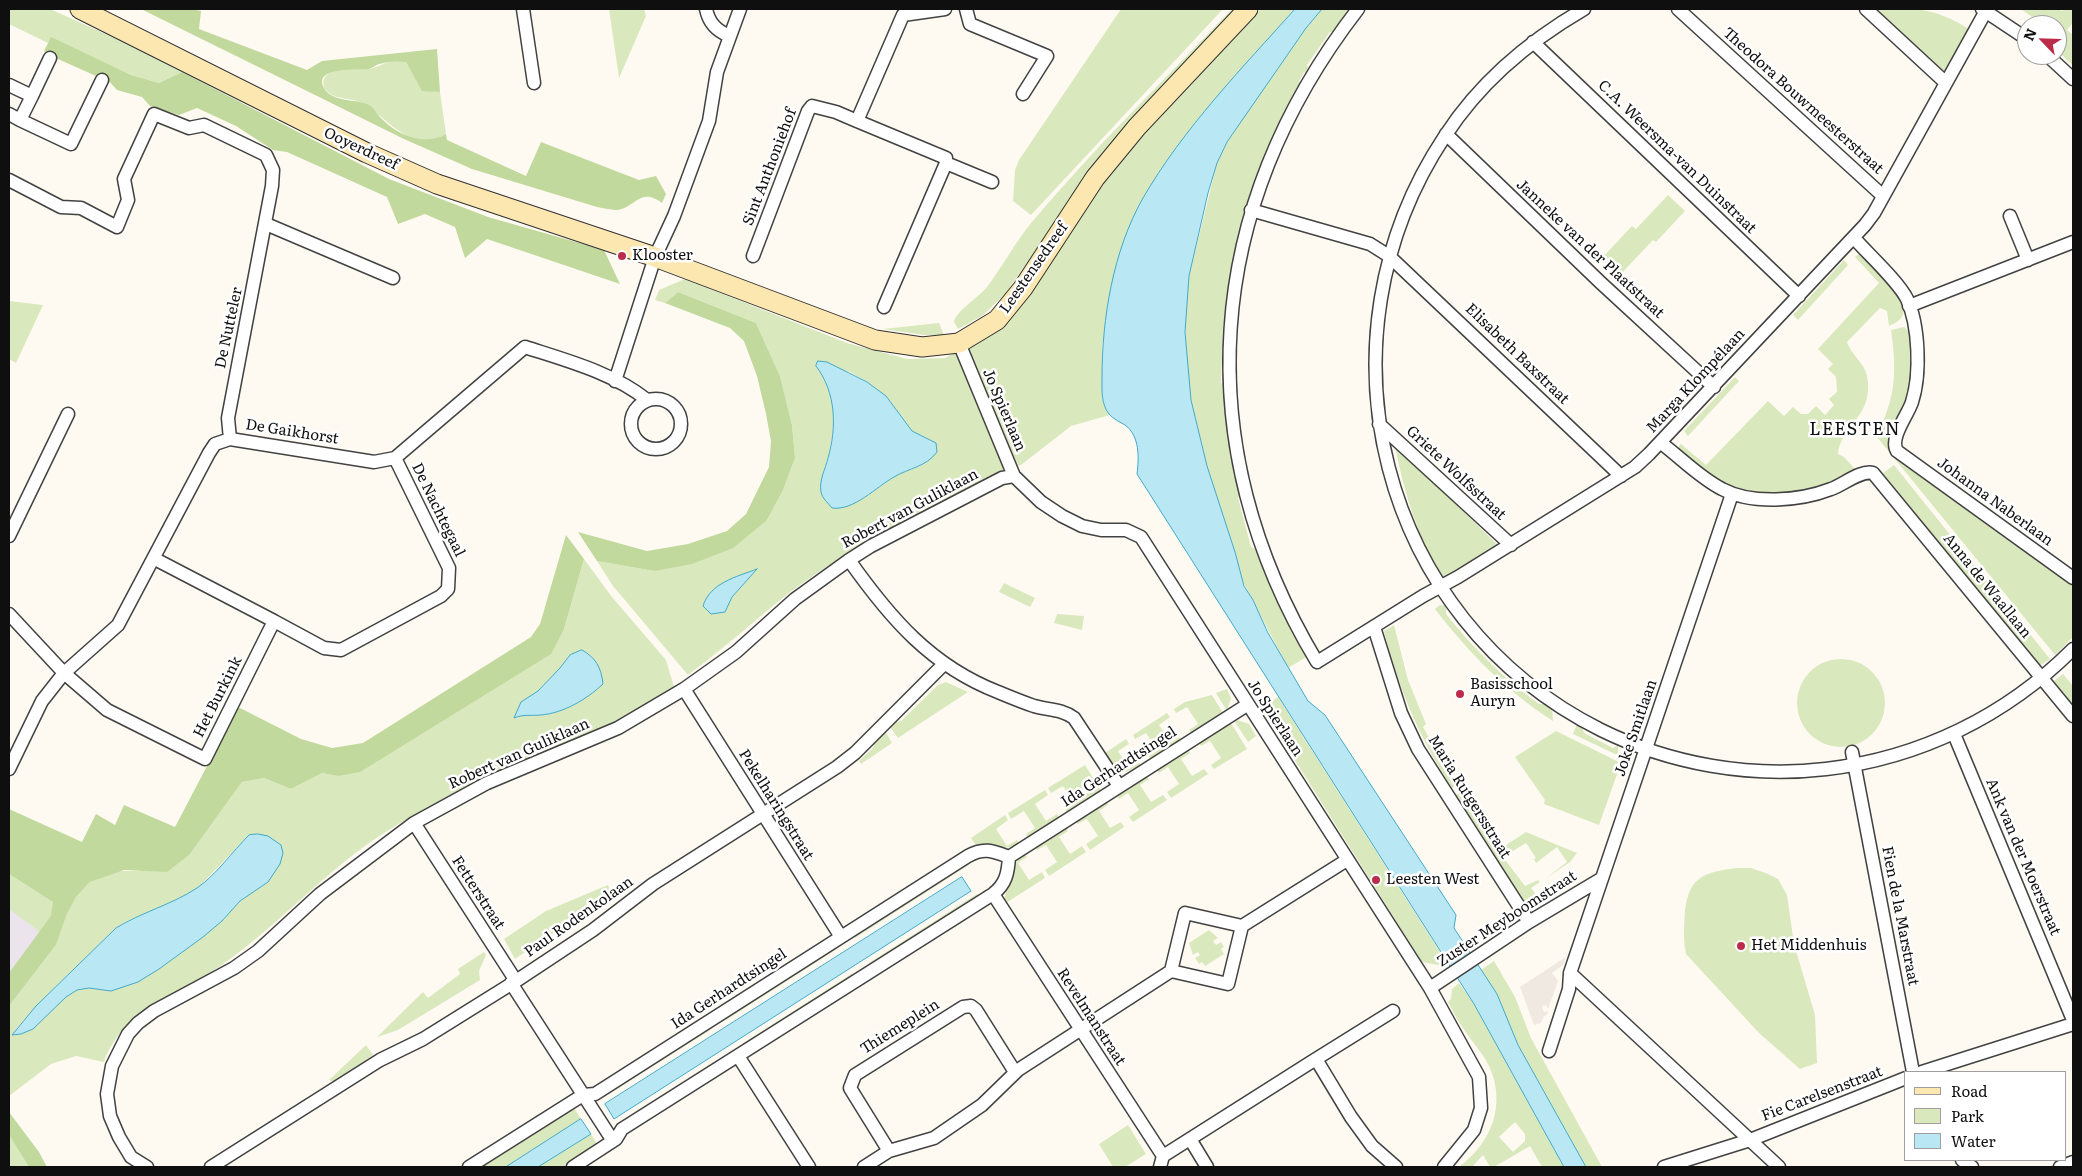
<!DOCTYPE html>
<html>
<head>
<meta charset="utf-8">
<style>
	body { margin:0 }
	#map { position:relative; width:2082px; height:1176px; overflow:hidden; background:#fefaf2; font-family:Literata,serif }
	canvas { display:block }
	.frame { position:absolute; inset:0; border:10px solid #0f0f0f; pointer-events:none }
	.legend { position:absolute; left:1904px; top:1071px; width:162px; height:90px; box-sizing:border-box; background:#fff; border:1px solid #9f9f9f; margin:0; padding:6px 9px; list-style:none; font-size:15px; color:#0f0f0f }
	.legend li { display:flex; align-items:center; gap:10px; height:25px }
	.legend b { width:25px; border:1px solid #9f9f9f }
	.north { position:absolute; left:2017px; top:15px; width:50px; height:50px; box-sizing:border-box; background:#fff; border:1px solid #9f9f9f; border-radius:50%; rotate:294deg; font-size:14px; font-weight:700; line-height:20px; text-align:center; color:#0f0f0f }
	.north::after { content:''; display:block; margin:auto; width:18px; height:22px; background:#bb2c4a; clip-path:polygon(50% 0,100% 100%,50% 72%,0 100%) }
</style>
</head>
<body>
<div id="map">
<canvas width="2082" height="1176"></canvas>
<div class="frame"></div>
<ul class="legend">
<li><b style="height:6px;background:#fce7b0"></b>Road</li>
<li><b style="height:14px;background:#dae8bd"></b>Park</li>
<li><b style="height:14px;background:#b9e8f4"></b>Water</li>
</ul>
<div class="north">N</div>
</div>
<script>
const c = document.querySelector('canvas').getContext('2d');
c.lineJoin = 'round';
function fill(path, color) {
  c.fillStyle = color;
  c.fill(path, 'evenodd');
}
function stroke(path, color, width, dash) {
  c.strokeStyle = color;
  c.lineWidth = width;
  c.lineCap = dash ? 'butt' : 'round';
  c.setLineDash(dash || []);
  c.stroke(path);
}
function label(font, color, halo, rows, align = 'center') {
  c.font = font + ' Literata,serif';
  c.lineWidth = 5;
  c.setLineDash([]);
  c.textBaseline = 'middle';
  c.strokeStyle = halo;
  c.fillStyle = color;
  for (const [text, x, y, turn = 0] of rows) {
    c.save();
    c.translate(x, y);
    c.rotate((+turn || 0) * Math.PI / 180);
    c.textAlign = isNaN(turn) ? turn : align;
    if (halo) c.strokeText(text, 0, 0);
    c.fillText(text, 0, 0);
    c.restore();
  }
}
const industrial = new Path2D(`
	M9,875l55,33 -55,73z`);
const green = new Path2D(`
	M9,9h41l87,39 45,24 -23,11 -28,-8 -80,-37 -3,5 -39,-19z
	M609,9h35l2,7 -27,62z
	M1121,9h102l-192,206 -18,-14 2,-31 4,-10z
	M1232,9h6l-175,203 -58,82 -23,22 -24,13 -4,-7c0,-9 26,-26 33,-35 16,-21 28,-45 45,-65 63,-75 133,-143 200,-213z
	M1261,9h34l-98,112 -54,78 -21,48 -9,34 -11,67v50l8,17 -39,11 -50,39 -20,6c-71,38 -147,73 -212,122 -34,27 -66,56 -101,82l-75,-89 -16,-25 57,10 113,-51 16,-30 12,-32 -3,-33 -12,-49 -24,-53 -78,-31 -13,11 -10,-3 4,-10 26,-11 162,64 60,16 38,-1 50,-28 111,-154zM816,366l34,6 17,10 19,14 26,35 23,12 -15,23 -26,10 -27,20 -30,12 -15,-32c13,-36 19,-78 -6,-110zM756,569l-24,28 -7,15 -14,2z
	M1322,9h32l-19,23h-5l-23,33 2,5 -2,4 -3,-2 -5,9 3,2 -25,47 -26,63 -8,32 -16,96 -4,3 -2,59 5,3 4,51 11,57 -3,4 13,49 5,2 18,42 34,65 -20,12 -50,-96 -3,-20 -28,-86 -16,-66 -4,-27 -2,-52 4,-45 28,-113 10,-21 11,-17 68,-97z
	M1872,9c43,0 59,-3 97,20l-25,42z
	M2021,9h37l4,2 2,-2h9v14l-6,7 6,5v31l-16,-16v-25h-14z
	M391,61l15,1 16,28 18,2 6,42c-37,20 -57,-16 -84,-31 -11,-6 -25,-2 -35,-12 -4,-3 -5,-9 -2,-14 9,-12 31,-7 44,-8 7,-1 15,-6 22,-8z
	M1668,195l17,16 -29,31 -3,-2 -34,36 -18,-17 31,-33 4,3z
	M1861,252c16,16 69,59 28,74l-2,-15 -7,-3 -33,34c4,13 17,20 20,34 8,40 -27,50 -29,78l6,3 13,14c-24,16 -56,24 -85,23 -15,-1 -27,-7 -42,-4l-51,-38v-6l2,-2 25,21 62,-64 16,15 9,-9 8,7h7l8,-8 9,9 9,-10 -5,-6 8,-7 -1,-15 -8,-8 5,-5 -15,-15 61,-66 -24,-26z
	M1844,260l4,5 -50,55 -5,-5z
	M9,301l34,4 -27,58 -7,-4z
	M939,323l5,12h-20l-41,-6z
	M1904,327c17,12 4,73 -3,90 -4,9 -12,18 -13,28l6,9 179,132v51l-18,18 -179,-219c20,-38 21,-64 15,-106z
	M1735,377l4,4 -51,55 -4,-5z
	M1395,446l104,100 -57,35c-23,-42 -38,-87 -47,-135z
	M1894,465l156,194 -11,7 -156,-193z
	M584,559l28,38 54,63 8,27c-27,14 -53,34 -82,47 -25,11 -52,19 -77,30 -45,20 -92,44 -134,71 -57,37 -102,90 -158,129 -42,29 -101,46 -119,98l-28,-6 -25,8 -42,32v-90l47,-61 11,-31 9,-17 14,-15 28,-11h21l51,-17 52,-72 22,-4 27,11 31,-16 16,3 226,-147zM570,655l33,28c-17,16 -38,29 -62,32 -11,1 -14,-2 -26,3l6,-16 17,-11 22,-23zM249,835l19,47 -28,19 -18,20 -63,48 -48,22 -22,-3 -12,2 -62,40 41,-44 60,-58 13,-8 49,-20 21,-13z
	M1004,583l31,15 -5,9 -31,-15z
	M1440,605l6,1v8c27,34 57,64 93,90h7l6,4 1,13c-47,-30 -84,-68 -118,-112z
	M1057,614l27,2 -2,14 -28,-7z
	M1394,625l14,55 18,44 -3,3 33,58 -4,3c-32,-49 -54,-100 -68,-157z
	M1797 703a44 44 0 1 1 88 0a44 44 0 1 1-88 0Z
	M2063,674l10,12v19l-19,-24z
	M946,682l22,10 -70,46 -8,-11 5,-5 6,-1 37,-36z
	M1227,689l4,9 -4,13 -11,-18z
	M1212,695l11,18 -31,21 -3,-4 9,-6 -11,-17 -11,6 -2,-4 11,-7z
	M1278,697l167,263 -7,5 -16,-3 -160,-254z
	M1167,713l3,4 -11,8 12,18 8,-6 2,3 -30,20 -2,-4 9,-6 -12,-17 -11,6 -2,-4z
	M1237,720l12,4 7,12 -8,6 -13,-20z
	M1231,723l16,26 -33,20 -3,-4 10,-7 -11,-17 -9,5 -2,-3z
	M1579,725l3,2 2,6 29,15 5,-3v9h-3l-42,-20 3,-8z
	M885,731l7,12 -31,21 -2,-3 15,-14 -1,-5z
	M1556,731l65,32 -22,62 -55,-21 1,-4 -30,-43z
	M1126,739l3,5 -11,7 11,18 10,-6 2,3 -18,7 -9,-4 -9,-16z
	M1188,750l2,3 -9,6 11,17 12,-7 4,5 -37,24 -4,-6 12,-8 -11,-17 -9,6 -2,-4z
	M1085,765l16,26 -33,22 -3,-4 9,-6 -11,-17 -12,7 -3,-5z
	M1147,776l2,3 -9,6 11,17 12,-7 4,5 -34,22 -4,-5 10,-7 -11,-17 -9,6 -2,-3z
	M1045,790l3,5 -13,9 11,17 11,-7 2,4 -31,20 -2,-4 9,-6 -11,-17 -13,8 -3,-6z
	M1460,792l37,59 29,-19 51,21 -7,9 -25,17 22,-17 -10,-15 -21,16 -2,-4 2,-1 -10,-15 -23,14 22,29 13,-6 2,2 -9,6 11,15 -13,8 -73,-116z
	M1106,801l2,4 -9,6 11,17 11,-6 3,5 -34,23 -4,-6 12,-8 -11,-17 -9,5 -2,-3z
	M1005,815l3,5 -12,9 11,17 10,-6 2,4c-15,8 -27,-1 -43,1l-5,-7z
	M1066,827l2,4 -9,6 11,17 12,-8 4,6 -37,24 -4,-6 12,-8 -11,-17 -9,5 -2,-3z
	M1025,854l2,3 -9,6 11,17 13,-8 3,6 -39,25 -2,-3c1,-7 5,-12 8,-18 5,-14 -1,-18 13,-28z
	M969,862l1,2 -115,74 -2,-3z
	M1737,868h14l17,6 10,5 9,16 7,49 21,71 2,48 -17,6 -41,-36 -73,-79c-3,-15 -2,-27 -1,-43 4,-35 20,-39 52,-43z
	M9,874l44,28 -1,14 -12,16 -31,-23z
	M608,885l3,8 -96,66 -11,-20 42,-28z
	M977,894l2,3 -108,68 -2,-2z
	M1209,930l9,8 -5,3 3,4 5,-3 3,5 -3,2 3,5 -19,12 -3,-4 -3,2 -4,-6 5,-3 -2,-3 -5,3 -4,-12z
	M835,947l2,2 -111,71 -2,-2z
	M484,952l2,3 -7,16 1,9 -82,50 -21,7 46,-45 5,6 32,-24 -2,-5z
	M1494,961l21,36 16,41 71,129h-16l-68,-122 -37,-75z
	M853,973l2,3 -111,71 -2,-3z
	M1459,983l15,21 90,163h-22l-12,-21 -36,21h-4l-7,-12 -11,12h-13c32,-24 48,-62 30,-101 -6,-13 -18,-25 -26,-38 -6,-8 -10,-17 -15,-26l3,-3 1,-10zM1515,1122l10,12v7l-12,11 -14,-15z
	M708,1027l2,3 -101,64 -1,-2z
	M366,1045l7,10 -39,27 -5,-2z
	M572,1108h2l7,11 -75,48h-28z
	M1128,1125l18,29 -21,13h-12l-14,-23z
	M591,1134l6,10 -2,4 -31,19h-26z
	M9,1135l20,32h-20z`);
const forest = new Path2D(`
	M141,9h50l10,2 -2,18 108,41 15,-9 115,-12 3,43 -18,-1 -16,-29c-10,-1 -17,-1 -27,2 -3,1 -7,4 -10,5 -9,1 -57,-3 -45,19 8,14 30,11 43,16 7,3 10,11 16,16 16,16 42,26 63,14l1,6 79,36 15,-34 98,38 17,-4 10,18 -4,9c-22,-16 -26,4 -44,7 -6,0 -15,-2 -21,-3l-125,-38 -68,-30z
	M51,37l80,38 28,8 23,-11 207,107 99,38 116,33 16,34 -133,-45 -22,19 -10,-31 -30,-13 -27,10 -11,-27 -100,-45 -14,-2 -37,-24 -39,-18 -18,7 -29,-9 -8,-9 -25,-7 -12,-13 -9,-1 -47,-21 -5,-4z
	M678,292l78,31 24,53 12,49 3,33 -12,32 -16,30 -34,28 -41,16 -38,7 -57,-10 -19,-29 69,19 41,-7 39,-13 19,-17 23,-47 2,-26 -5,-27 -9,-38 -13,-35 -14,-13 -65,-25z
	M566,535l18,24 -20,70 -13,25 -191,118 -22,4 -16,-3 -31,16 -27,-11 -22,4 -52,72 -23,18 -43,-2 -34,12 -14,15 -9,17 -11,31 -47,61v-33l42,-57 2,-14 -44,-28v-65l73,33 14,-28 19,11 9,-20 51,22 63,-120 63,32 31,9 31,-5 168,-106 9,-13z
	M9,1112l30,40 8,15h-18l-20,-32z`);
const plaza = new Path2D(`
	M1566,957l-3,8 -11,8 6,8 -10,28 -2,-4 -4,1 2,6 4,-1 -1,4 -3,1 -3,7 -7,2 -14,-38z`);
const water = new Path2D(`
	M1295,9h27l-16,19 -79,114 -10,21 -9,30 -19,83 -4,56 6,68 16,66 28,86 9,34 9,14 15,33 40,68 17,14 131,200 -2,13 43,66 21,51 68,122h-22l-90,-163 -337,-530c2,-16 3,-38 -12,-49 -5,-3 -12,-6 -16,-11 -8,-10 -7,-24 -7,-36 0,-60 11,-127 41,-180 40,-69 99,-130 152,-189z
	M818,361l9,1 40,20 19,14 26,35 24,12 1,9c-11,15 -28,16 -43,25 -18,10 -40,34 -62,31 -4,-5 -10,-10 -11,-16 -2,-12 4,-22 7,-34 9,-31 8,-66 -12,-92z
	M757,569l-25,28 -7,15 -14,2 -8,-8c7,-23 33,-29 54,-37z
	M582,650c14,8 19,17 21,34 -16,15 -39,29 -62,31 -11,1 -17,-1 -27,3l7,-16 17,-11 22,-23 10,-13z
	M258,834l10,2 13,9 2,8 -3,11 -12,18 -28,19 -18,20 -19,16 -44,32 -21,13 -27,9 -22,-3 -12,2 -11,7 -33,32 -12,5 -9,1 24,-29 80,-78c26,-16 55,-23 81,-40 19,-13 35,-36 52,-53z
	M962,877l9,14 -357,228 -9,-15z
	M581,1119l10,15 -53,33h-32z`);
const street = new Path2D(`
	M523,9l11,74
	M706,9c3,14 10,21 23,27
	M966,9l4,15 77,32 -24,38
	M1358,9c-154,199 -172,435 -41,653l106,-66 35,-19 177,-110 14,-13 216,-229 9,-12 113,-204
	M1584,9c-55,32 -104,73 -139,127 -136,204 -66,483 156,594 69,34 148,48 225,39 94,-11 180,-53 247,-120
	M1678,9l205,187
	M1866,9l80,74
	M1982,9l45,30
	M1533,42l266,254
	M2047,55l26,24
	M9,85l23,11 -12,24 -11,-6
	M32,96l18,-38
	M20,120l51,24 31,-64
	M857,121l89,37v5l-62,144
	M1446,134l155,149 113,104
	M946,163l46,19
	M9,180l52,27 20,1 36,19 11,-27 -4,-21 30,-65 35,14 15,-3 62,30 7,15 -1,16 -44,232 2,21
	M1251,210l119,34 19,12 232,220
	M2010,216l18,44
	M266,224l127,54
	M1854,238c14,16 44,43 53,61 12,26 14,75 5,103 -4,13 -23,36 -15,49l176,127
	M753,256l55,-145 4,-5 24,6 21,9 46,-106 42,-6
	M1909,306l164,-64
	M959,343l55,133 27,26 21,14 20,10 19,4h25l15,7 289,451 49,89 2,31 -7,22 -30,37
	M615,381l40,-124 19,-41 35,-95 8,-49 23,-63
	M631 424a25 25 0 1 1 50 0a25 25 0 1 1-50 0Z
	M1379,424l132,121
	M1661,443c19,14 39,35 61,46 30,16 78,12 109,0 12,-4 29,-19 42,-16l200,243
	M9,536l59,-122
	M849,560c41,58 82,106 149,132 12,5 24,10 36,14 14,4 28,3 40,12l45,68
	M9,614l55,59 54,-48 91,-172 6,-9 15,-5 144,23 21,-4 130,-111c40,13 89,26 122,53
	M274,621l50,27 17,2 100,-54 7,-7 1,-21 -54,-110
	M1374,627l27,86 17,36 111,173
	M684,689l157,248
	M1954,734l119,286
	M1852,752l61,320
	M9,769l33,-68 22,-28 43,37 98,49 69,-138 -119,-62
	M414,823l102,158
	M1009,857l238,-152
	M993,894l170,262
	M1242,926l105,-66
	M1570,973l209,194
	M511,983l102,158
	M1430,988l99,-66 72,-43
	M1549,1051l20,-62 1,-16 162,-479
	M738,1056l71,111
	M1316,1059l77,-48
	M1015,1072l-39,-62 -5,-4 -8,1 -108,68 -5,13 39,63 45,-13 48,-33 36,-35 153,-99 14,-58 57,13 -14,58 -57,-13
	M1922,1072l151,-48
	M1190,1139l17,28
	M1962,1160l10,7
	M147,1167l-16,-10 -12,-20 -9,-21 -3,-22 5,-28 16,-32 10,-11 16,-12 80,-43 24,-17 62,-57 94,-71 73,-40 131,-55 66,-39 52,-37 59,-53 54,-39 22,-14 131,-68 12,-2
	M211,1167l169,-107 43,-21 93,-58 77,-51 60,-46 184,-117 18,-14 89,-89
	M469,1167l114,-72 12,-1 373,-238c16,-9 25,-5 41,1 -1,16 -3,27 -16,37l-371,235 -6,10 -43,28
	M864,1167l25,-16
	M1160,1167l3,-11 153,-97 35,58 21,29 24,21
	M1664,1167l86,-27 156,-62
	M2060,1167l13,-5`);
const secondary = new Path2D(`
	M80,9l287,144 70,31 218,73 220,83 47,7 37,-4 38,-23 26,-32 72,-110 42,-51 111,-118`);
const markers = [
	[622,256,5,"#bb2c4a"],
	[1460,694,5,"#bb2c4a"],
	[1376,880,5,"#bb2c4a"],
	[1741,946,5,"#bb2c4a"]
];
const streetNames = [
	["Theodora Bouwmeesterstraat",1803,101,42],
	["Ooyerdreef",361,149,25],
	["C.A. Weersma-van Duinstraat",1677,157,44],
	["Sint Anthoniehof",770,167,-69],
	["Janneke van der Plaatstraat",1590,249,43],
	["Leestensedreef",1034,268,-55],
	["De Nutteler",229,328,-78],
	["Elisabeth Baxstraat",1517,354,44],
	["Marga Klompélaan",1696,381,-47],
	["Jo Spierlaan",1004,410,67],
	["De Gaikhorst",292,432,9],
	["Griete Wolfsstraat",1456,473,43],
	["Johanna Naberlaan",1995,502,36],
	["Robert van Guliklaan",910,509,-28],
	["De Nachtegaal",438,510,64],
	["Anna de Waallaan",1987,586,51],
	["Het Burkink",218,697,-63],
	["Jo Spierlaan",1275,718,57],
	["Joke Smitlaan",1636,728,-71],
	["Robert van Guliklaan",519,754,-24],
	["Ida Gerhardtsingel",1119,767,-33],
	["Maria Rutgersstraat",1469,797,58],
	["Pekelharingstraat",776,805,58],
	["Ank van der Moerstraat",2023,857,67],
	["Fetterstraat",478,893,57],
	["Fien de la Marstraat",1900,916,79],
	["Paul Rodenkolaan",579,917,-35],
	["Zuster Meyboomstraat",1507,919,-33],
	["Ida Gerhardtsingel",729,989,-33],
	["Revelmanstraat",1091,1017,57],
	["Thiemeplein",900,1027,-32],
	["Fie Carelsenstraat",1822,1094,-21]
];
const poiNames = [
	["Klooster",632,256],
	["Basisschool",1470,685],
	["Auryn",1470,702],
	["Leesten West",1386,880],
	["Het Middenhuis",1751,946]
];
const quarterNames = [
	["LEESTEN",1855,430]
];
fill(industrial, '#ebe4ed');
fill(green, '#dae8bd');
fill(forest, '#c1d99c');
fill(plaza, '#efe9e1');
fill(water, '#b9e8f4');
stroke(water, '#42a9c9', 1);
stroke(street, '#424242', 15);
stroke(secondary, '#313131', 21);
stroke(street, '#fff', 12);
stroke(secondary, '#fce7b0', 19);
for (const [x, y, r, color] of markers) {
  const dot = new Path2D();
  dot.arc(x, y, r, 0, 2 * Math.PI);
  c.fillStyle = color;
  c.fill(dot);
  stroke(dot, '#fff', 2);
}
label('15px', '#0f0f0f', '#fff', streetNames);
label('15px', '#0f0f0f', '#fff', poiNames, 'left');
c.letterSpacing = '1px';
label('18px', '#0f0f0f', '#fff', quarterNames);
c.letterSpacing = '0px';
</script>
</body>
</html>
